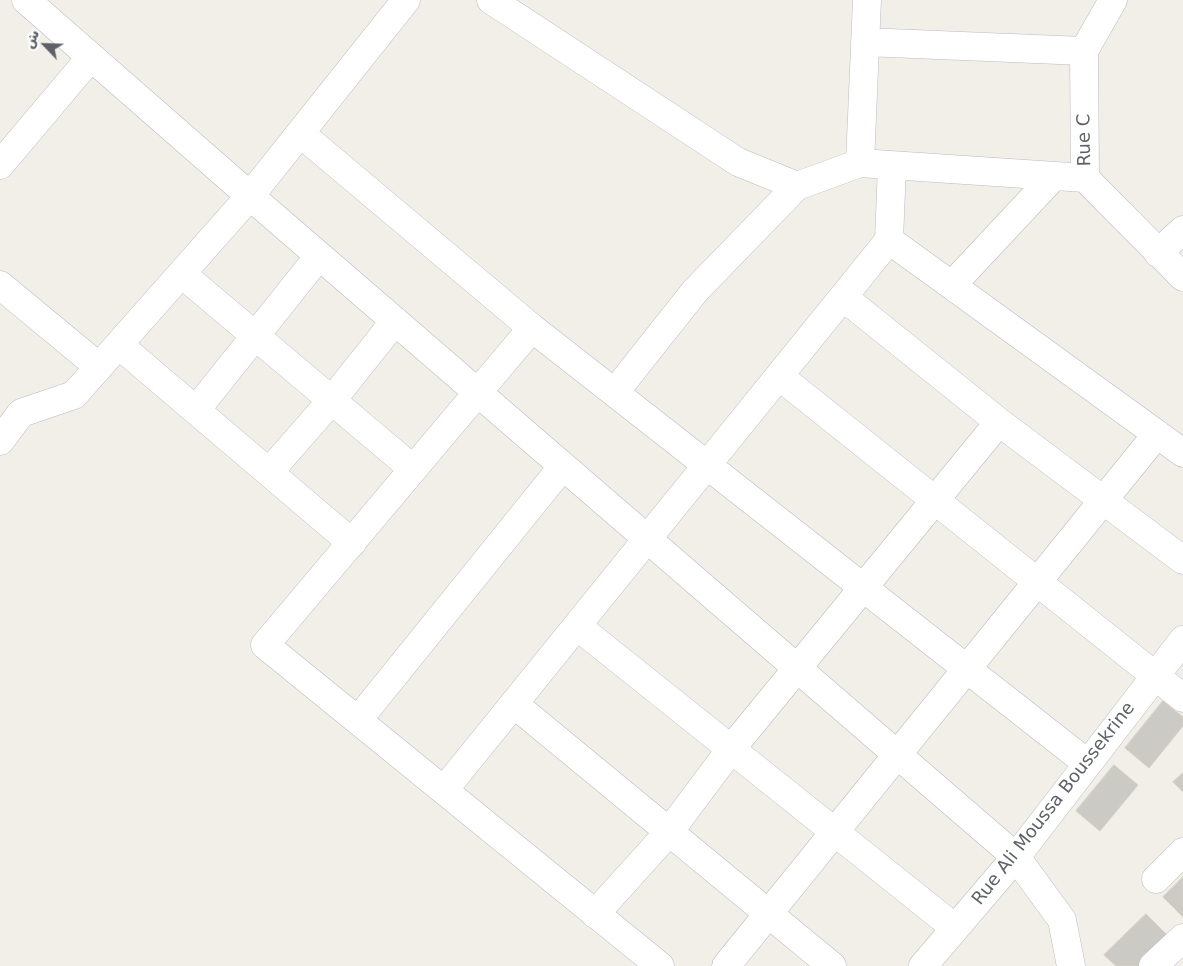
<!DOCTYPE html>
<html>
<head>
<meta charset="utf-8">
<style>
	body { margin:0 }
	#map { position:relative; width:1183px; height:966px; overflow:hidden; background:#f1efe7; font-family:"DejaVu Sans",Cairo,sans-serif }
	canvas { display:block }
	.north { position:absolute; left:20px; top:20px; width:50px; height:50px; -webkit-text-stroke:4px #fff; paint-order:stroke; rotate:294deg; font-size:14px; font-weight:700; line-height:20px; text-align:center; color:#5e6268 }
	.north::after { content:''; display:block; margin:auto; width:18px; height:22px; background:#5e6268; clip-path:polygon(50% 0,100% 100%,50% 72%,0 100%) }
</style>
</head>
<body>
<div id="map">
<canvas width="1183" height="966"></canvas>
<div class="north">ش</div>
</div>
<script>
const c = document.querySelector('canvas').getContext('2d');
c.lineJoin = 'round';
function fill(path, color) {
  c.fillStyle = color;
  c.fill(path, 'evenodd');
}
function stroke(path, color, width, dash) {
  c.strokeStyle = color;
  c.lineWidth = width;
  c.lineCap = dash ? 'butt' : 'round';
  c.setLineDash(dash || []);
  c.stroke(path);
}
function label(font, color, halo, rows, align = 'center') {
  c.font = font + ' "DejaVu Sans",sans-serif';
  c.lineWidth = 4;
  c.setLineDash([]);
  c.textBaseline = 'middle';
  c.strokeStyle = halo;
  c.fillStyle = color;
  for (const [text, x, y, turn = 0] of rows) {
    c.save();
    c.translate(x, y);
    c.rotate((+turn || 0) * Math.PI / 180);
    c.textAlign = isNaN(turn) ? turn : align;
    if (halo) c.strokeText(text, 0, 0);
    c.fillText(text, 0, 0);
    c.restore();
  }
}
const building = new Path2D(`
	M1163,701l20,16v9l-34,42 -24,-20z
	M1114,765l24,20 -38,46 -24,-20z
	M1183,773v19l-10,-10z
	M1183,877v40l-20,-20z
	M1146,914l22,22 -30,30h-22l-12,-11z`);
const minor = new Path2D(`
	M26,0l224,196 766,661 46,63 9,46
	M491,0l247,162 59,24 63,-23
	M867,0l-7,163 225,15
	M1113,0l-29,51 1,127 98,99
	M865,42l219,9
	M300,133l232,195 555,435
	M0,165l91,-108
	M889,240l294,213
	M1158,253l25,-23
	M182,274l231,195
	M0,285l99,82
	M952,285l102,-109
	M843,297l156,125 184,138
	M532,328l-267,317 395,321
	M119,345l233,198
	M779,376l404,322
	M615,392l80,-101 102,-105
	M196,410l123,-154
	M0,441l21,-28 53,-18 176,-199 156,-196
	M269,472l63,-72 63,-79
	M577,626l378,302
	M514,704l318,262
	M358,720l205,-254
	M444,790l445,-550 3,-74
	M1156,879l27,-27
	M595,914l74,-82 62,-83 268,-327
	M726,966l431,-532
	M923,966l93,-109 167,-217
	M1153,966l30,-28`);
const streetNames = [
	["Rue C",1085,140,-91],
	["Rue Ali Moussa Boussekrine",1054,804,-52]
];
fill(building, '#cccac4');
stroke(building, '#d6d1c5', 1);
stroke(minor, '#b9bcc1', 29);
stroke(minor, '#fff', 28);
label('18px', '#5e6268', '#fff', streetNames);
</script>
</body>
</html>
